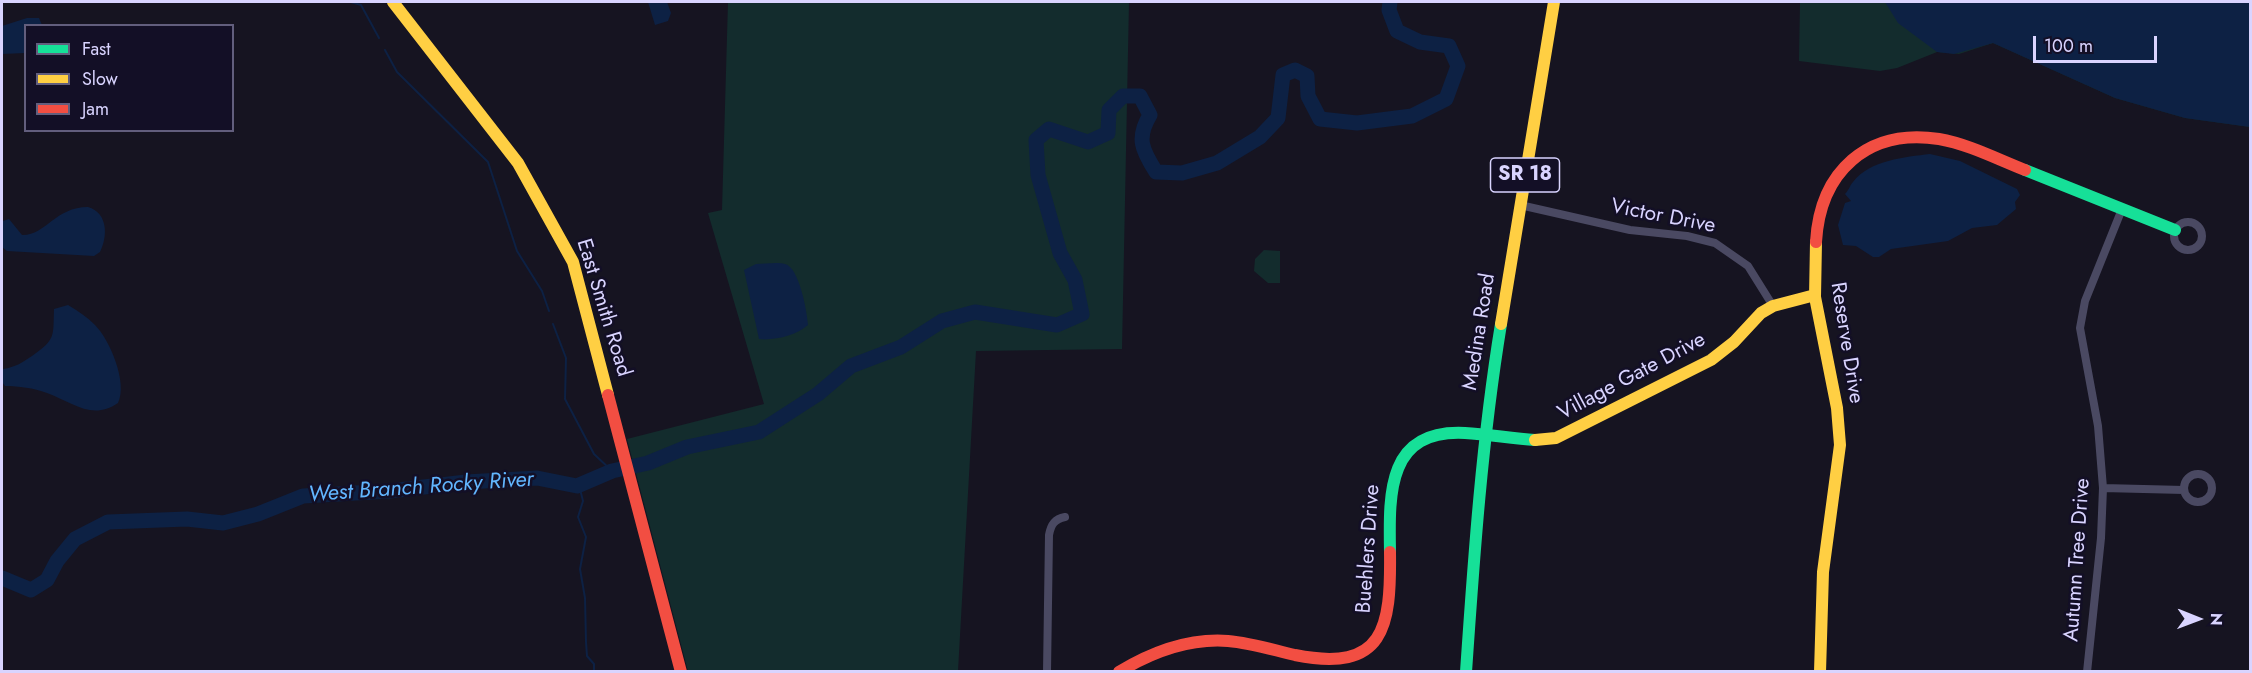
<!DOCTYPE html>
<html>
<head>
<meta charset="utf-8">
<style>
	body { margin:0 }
	#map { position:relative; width:2252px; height:673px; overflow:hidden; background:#161421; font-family:Jost,sans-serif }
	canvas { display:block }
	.frame { position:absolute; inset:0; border:3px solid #d9d4ff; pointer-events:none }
	.legend { position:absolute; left:24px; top:24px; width:210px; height:108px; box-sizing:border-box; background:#130f26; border:2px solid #625e7d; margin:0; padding:8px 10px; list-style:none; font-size:18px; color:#d9d4ff }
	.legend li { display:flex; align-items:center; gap:12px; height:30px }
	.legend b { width:30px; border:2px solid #625e7d }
	.north { position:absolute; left:2168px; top:589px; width:60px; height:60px; -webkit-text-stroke:4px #130f26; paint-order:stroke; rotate:91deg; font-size:16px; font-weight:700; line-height:24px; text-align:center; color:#d9d4ff }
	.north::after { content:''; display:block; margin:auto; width:21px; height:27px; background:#d9d4ff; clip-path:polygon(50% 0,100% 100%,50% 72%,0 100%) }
	.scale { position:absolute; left:2033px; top:36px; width:124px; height:27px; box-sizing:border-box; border:3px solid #d9d4ff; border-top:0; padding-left:8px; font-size:18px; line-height:21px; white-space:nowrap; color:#d9d4ff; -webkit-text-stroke:4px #130f26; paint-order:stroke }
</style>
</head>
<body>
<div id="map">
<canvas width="2252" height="673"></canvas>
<div class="frame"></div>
<ul class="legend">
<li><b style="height:8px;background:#16e098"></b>Fast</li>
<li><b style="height:8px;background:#ffcf43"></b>Slow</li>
<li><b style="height:8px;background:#f24e42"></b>Jam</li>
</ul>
<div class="north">N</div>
<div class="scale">100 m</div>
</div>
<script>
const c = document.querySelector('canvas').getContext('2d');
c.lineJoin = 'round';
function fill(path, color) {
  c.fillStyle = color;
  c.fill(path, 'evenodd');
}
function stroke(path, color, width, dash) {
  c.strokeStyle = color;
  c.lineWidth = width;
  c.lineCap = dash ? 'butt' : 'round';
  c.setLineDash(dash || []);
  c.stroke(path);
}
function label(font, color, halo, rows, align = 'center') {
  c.font = font + ' Jost,sans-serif';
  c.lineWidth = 5;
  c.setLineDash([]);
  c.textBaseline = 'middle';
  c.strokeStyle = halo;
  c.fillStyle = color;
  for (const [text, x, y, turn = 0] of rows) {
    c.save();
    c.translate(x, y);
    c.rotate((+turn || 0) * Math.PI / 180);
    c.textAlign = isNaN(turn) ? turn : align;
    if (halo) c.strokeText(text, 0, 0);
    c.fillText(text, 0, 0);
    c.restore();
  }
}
const green = new Path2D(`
	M728,2h401l-7,347 -146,2 -18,320h-270l-61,-232 137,-35 -56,-191 14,-3z
	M1800,2h450v125l-65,-9 -70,-20 -122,-55 -34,11 -22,-2 -40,16 -17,3 -81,-10z
	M1264,250l16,1v32h-12l-14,-12 1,-12z`);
const water = new Path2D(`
	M648,2h19l4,11 -3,8 -13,4z
	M1885,2h365v125l-65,-9 -70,-20 -122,-55 -39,11 -17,-2 -39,-29z
	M27,18h12l3,7 -16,1 -1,27 -23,1v-28z
	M1930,154l30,7 57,28 3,6 -5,7 1,7 -19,16 -25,3 -24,13 -57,8 -12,8h-6l-17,-11 -13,-1 -5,-20 7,-22 6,-2 -6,-7c4,-4 5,-9 8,-12 17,-22 52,-25 77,-28z
	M88,207c20,6 20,29 12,45l-6,4 -87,-5 -5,-4 1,-26 6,-2 13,16c23,1 33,-28 66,-28z
	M756,264c9,0 21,-2 29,0 14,3 22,47 23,61 -11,10 -34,16 -49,14l-15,-69z
	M68,305c10,6 19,12 27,20 15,15 33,58 23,78 -26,18 -46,-1 -71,-10 -14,-5 -28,-7 -42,-7l-3,-4 1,-13c13,-2 18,-6 29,-13 24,-17 21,-19 22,-47z`);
const stream = new Path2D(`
	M351,2l10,3 18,33
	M385,50l12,22 91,90 29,89 25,40 7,20
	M553,324l13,34 -1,41 29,55 18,17
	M579,485l4,16 -5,16 8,20 -6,32 5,29 1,44 1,14 7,8v8`);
const river = new Path2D(`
	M2,578l29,12 16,-10 10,-19 18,-22 33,-17 79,-3 36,4 35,-9 45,-18 87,-5 76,-9 71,-4 40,8 35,-15 36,-8 39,-16 72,-15 59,-38 33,-28 50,-19 41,-26 33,-9 82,13 25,-11 -7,-34 -15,-27 -22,-78 -2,-35 13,-11 39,13 20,-9 1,-23 14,-14h17l10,19c-14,23 -8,35 6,57l26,1 35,-10 43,-26 18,-19 5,-43 12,-5 12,6 1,20 12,23 37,4 55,-7 34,-17 12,-33 -9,-20 -29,-4 -23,-11 -8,-21 1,-8`);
const street = new Path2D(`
	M1520,205l110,25 57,6 28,7 33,23 25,40
	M2174 236a14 14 0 1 1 28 0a14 14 0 1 1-28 0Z
	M2184 488a14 14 0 1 1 28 0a14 14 0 1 1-28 0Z
	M2103,488l81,2
	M1047,672l2,-137c2,-11 6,-16 16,-18
	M2087,672l14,-134 2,-50 -5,-62 -18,-98 5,-27 37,-92`);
const fast = new Path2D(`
	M2025,170l150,60
	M1390,552c-1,-59 -3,-123 75,-119 24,1 47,6 70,7
	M1466,672c8,-117 16,-232 35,-348`);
const slow = new Path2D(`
	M393,2l125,161 55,99 35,133
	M1816,242l-1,55 22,111 3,37 -17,127 -3,100
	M1501,324l53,-322
	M1535,440l21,-2 155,-78 23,-18 27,-29 12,-7 42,-11`);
const jam = new Path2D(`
	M1816,242c4,-70 51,-114 123,-103 29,5 58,20 86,31
	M608,395l73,277
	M1119,672c33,-20 70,-34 109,-31 23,2 45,9 67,14 90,18 96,-28 95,-103`);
const shields = [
	[1525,175,69]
];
const shieldNames = [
	["SR 18",1525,175]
];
const streetNames = [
	["Victor Drive",1663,217,11],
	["East Smith Road",603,308,73],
	["Medina Road",1480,332,-81],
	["Reserve Drive",1846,343,81],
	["Village Gate Drive",1632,377,-28],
	["Buehlers Drive",1369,549,-86],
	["Autumn Tree Drive",2078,560,-86]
];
const waterNames = [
	["West Branch Rocky River",421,488,-4]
];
fill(green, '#132c2d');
fill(water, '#0d2144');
stroke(stream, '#0d2144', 2);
stroke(river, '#0d2144', 15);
stroke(street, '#4a4962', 8);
stroke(fast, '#16e098', 12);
stroke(slow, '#ffcf43', 12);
stroke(jam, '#f24e42', 12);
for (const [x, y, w] of shields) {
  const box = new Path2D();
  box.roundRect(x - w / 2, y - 17, w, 34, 4.5);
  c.fillStyle = '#130f26';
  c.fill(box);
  stroke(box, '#d9d4ff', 1.5);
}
label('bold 20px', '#d9d4ff', null, shieldNames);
label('21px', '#d9d4ff', '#130f26', streetNames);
label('italic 22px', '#62b6ff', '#130f26', waterNames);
</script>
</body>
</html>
